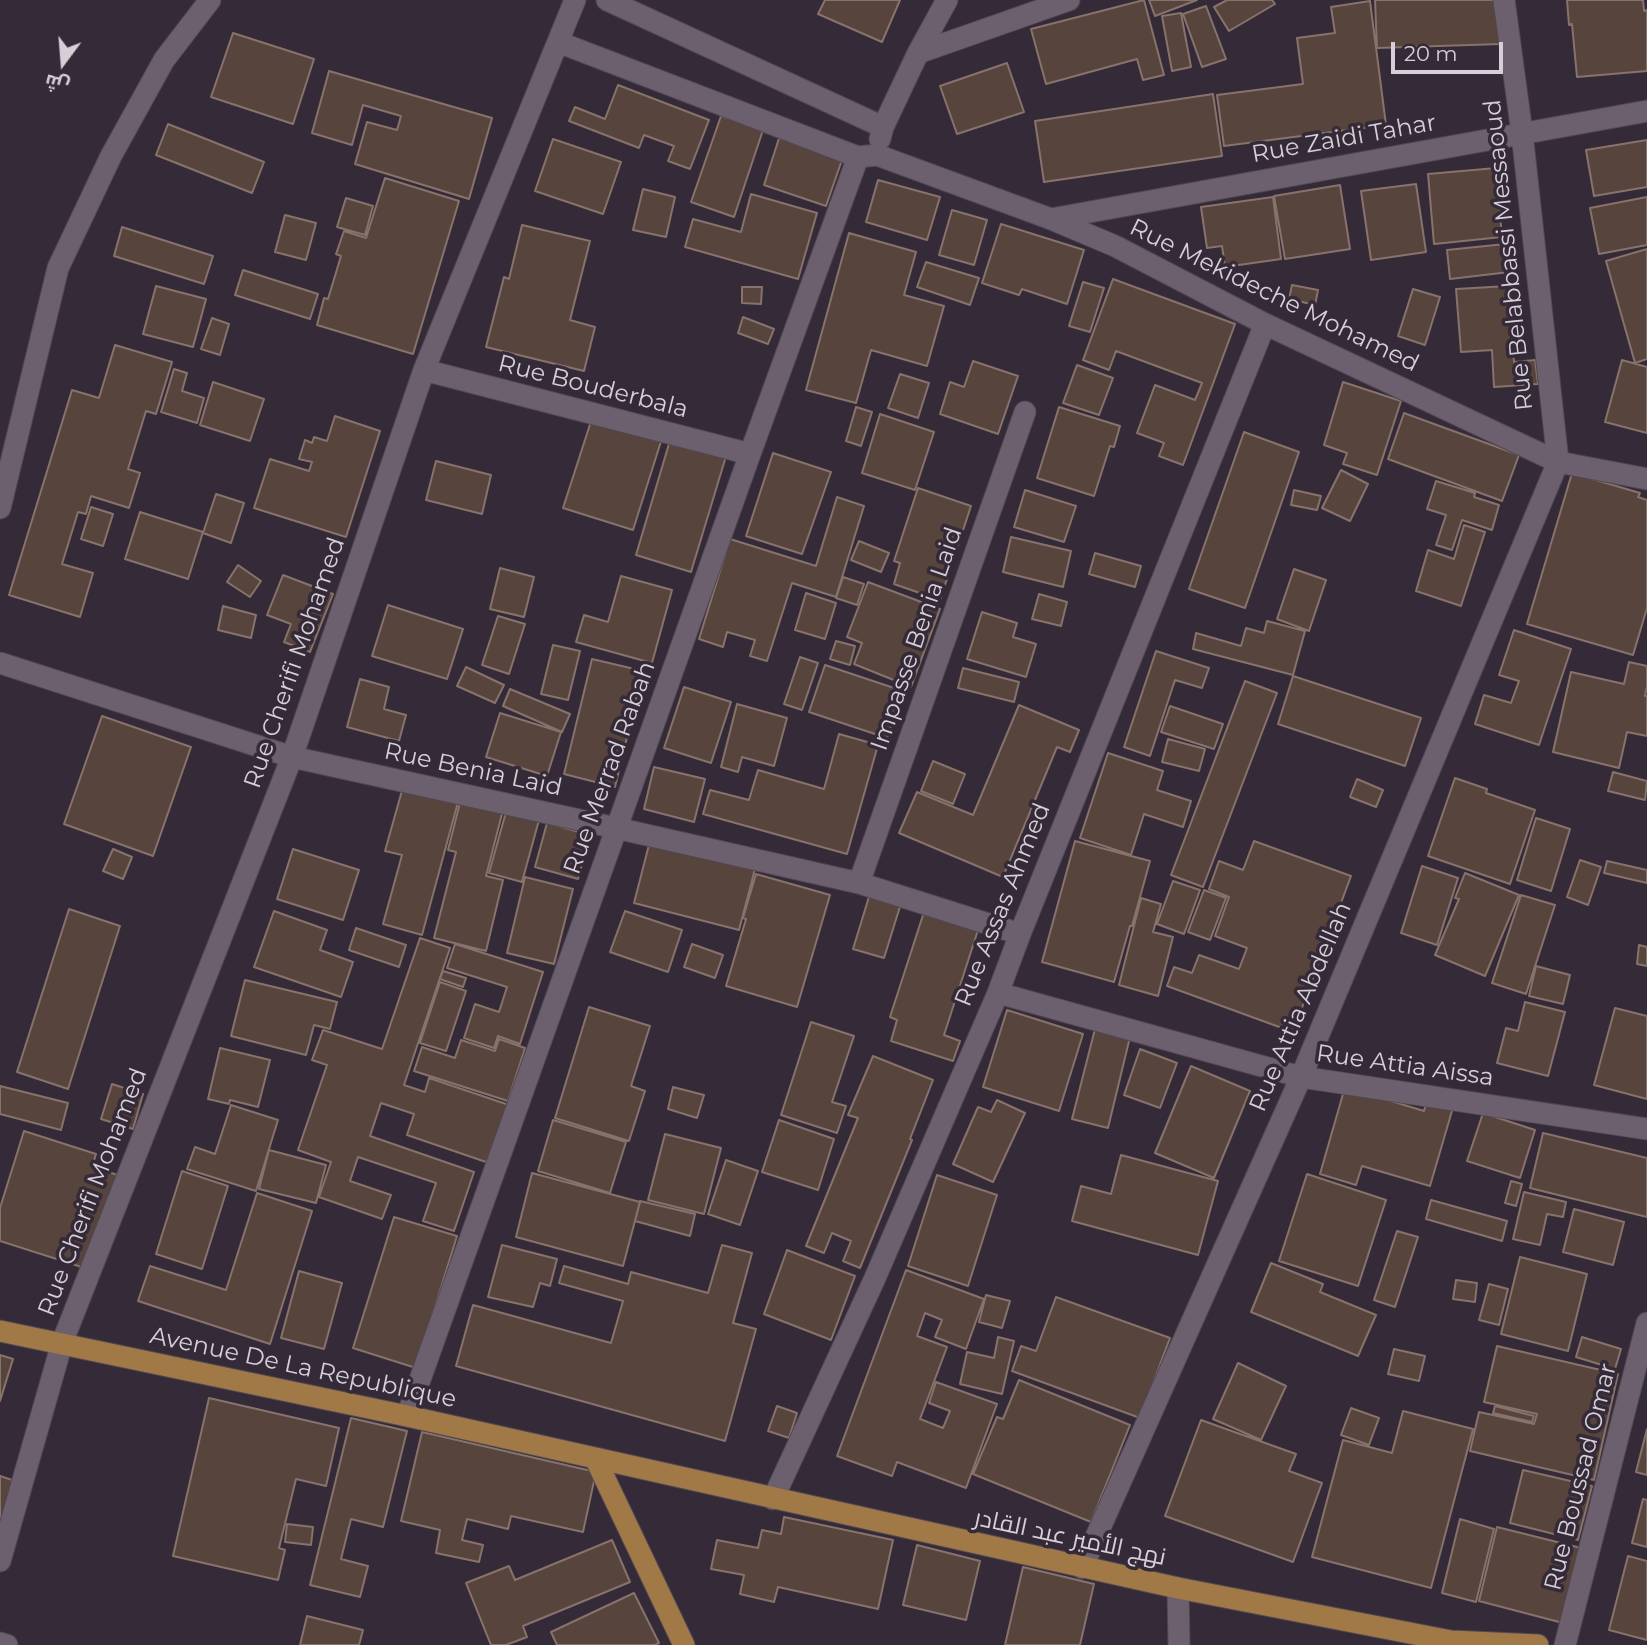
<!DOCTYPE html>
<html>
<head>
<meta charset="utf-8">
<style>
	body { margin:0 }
	#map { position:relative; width:1647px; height:1645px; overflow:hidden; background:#352a38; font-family:Montserrat,Cairo,sans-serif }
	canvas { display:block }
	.north { position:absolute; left:28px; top:28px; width:70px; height:70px; -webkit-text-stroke:5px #352a38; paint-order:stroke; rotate:196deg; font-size:19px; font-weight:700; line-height:28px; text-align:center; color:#d6cfd8 }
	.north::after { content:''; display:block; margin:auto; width:24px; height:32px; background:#d6cfd8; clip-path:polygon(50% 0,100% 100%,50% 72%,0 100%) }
	.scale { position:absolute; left:1391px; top:42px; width:112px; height:32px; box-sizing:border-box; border:4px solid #d6cfd8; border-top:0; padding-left:9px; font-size:21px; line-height:24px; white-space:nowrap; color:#d6cfd8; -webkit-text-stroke:5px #352a38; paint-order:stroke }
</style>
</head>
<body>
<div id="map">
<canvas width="1647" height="1645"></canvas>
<div class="north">ش</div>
<div class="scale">20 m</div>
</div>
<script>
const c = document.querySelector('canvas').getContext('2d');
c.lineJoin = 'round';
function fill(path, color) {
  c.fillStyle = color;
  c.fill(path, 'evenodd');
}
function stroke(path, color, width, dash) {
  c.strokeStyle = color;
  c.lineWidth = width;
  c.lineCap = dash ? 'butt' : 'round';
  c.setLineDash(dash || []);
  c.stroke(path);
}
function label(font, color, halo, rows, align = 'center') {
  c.font = font + ' Montserrat,Cairo,sans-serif';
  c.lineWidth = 7;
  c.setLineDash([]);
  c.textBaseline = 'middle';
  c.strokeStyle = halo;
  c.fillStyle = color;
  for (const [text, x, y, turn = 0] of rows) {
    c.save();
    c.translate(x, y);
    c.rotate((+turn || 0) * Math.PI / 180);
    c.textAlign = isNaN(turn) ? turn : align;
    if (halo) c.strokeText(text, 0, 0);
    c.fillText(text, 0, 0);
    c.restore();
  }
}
const building = new Path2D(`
	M825,0h75l-18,42 -64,-28z
	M1144,0l20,75 -21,5 -6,-21 -91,25 -15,-55z
	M1149,0h48l-42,16z
	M1227,0h45l3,4 -46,27 -15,-24z
	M1375,0h125l1,44 -124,4z
	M1567,0h76l1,11 3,-1v61l-70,6 -5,-53 -3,1z
	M1370,1l16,124 -162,21 -7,-51 86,-11 -6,-46 38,-5 -4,-26z
	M1206,6l20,53 -24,8 -19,-53z
	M1181,13l10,54 -19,4 -10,-55z
	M233,33l81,26 -21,65 -82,-27z
	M1007,63l17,49 -67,22 -17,-48z
	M329,71l163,47 -23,81 -114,-35 12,-42 30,8 4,-14 -38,-11 -11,40 -40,-12z
	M618,85l91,35 -19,49 -22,-8 6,-15 -30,-11 -5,13 -70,-27 6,-14 30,12z
	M1213,94l9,62 -178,26 -9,-61z
	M721,116l42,14 -29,87 -43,-15z
	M168,124l96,38 -12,31 -96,-38z
	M781,132l63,22 -18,52 -62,-21z
	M553,139l68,23 -18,52 -68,-23z
	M1647,140v47l-53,9 -8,-46z
	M1496,168l6,69 -68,7 -6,-70z
	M385,178l74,23 -46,153 -96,-29 7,-27 4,1 13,-43 -5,-2 8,-23 22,7z
	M878,180l62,17 -13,43 -61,-18z
	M1416,184l10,68 -55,8 -10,-69z
	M1340,185l10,64 -65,10 -11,-63z
	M643,189l32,8 -9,40 -33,-7z
	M751,194l66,19 -19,66 -113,-32 8,-28 48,13z
	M1273,197l8,62 -56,8 -3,-21 -15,2 -6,-41z
	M1647,197v48l-48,9 -9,-46z
	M346,198l27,8 -8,29 -28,-8z
	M952,210l35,10 -13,45 -35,-10z
	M285,215l31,8 -10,37 -31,-8z
	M1001,224l83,26 -17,54 -45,-15 -3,6 -37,-12z
	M522,225l68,16 -20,79 25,7 -11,44 -98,-24 18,-70 5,2z
	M122,227l91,29 -9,28 -90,-28z
	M849,233l67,19 -12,43 40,11 -17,60 -56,-16 -15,53 -50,-13z
	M1515,243l3,28 -68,8 -3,-29z
	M1647,249v110l-12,4 -29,-102z
	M926,262l53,16 -9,27 -53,-18z
	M243,270l75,24 -8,25 -75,-24z
	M1113,279l122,45 -52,141 -24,-9 5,-13 -27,-10 18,-48 40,15 7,-17 -86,-32 -7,19 -26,-10z
	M1083,282l21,6 -14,44 -21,-6z
	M1292,285l26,5 -3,15 -26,-6z
	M156,286l50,13 -13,48 -50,-13z
	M1508,286l6,76 21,-2 3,24 -44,3 -2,-37 -31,2 -5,-63z
	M742,287h20l-1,17 -19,-1z
	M1413,289l27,8 -15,48 -27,-9z
	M743,317l31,12 -6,15 -30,-11z
	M212,318l17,6 -9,31 -19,-6z
	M115,345l57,17 -16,52 -10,-3 -18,58 12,4 -11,35 -38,-12 -5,18 -8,-2 -16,52 31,9 -13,44 -71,-22 63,-205 27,8z
	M1622,360l25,7v66l-42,-11z
	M973,361l45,15 -20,58 -58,-20 10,-32 14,5z
	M1077,365l36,13 -14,37 -36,-12z
	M174,369l13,4 -5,18 22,7 -7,25 -36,-11z
	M900,374l29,9 -11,35 -30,-10z
	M213,382l51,17 -14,42 -50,-16z
	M1343,382l58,19 -24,74 -34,-11 4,-11 -23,-8z
	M856,407l16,5 -11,34 -15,-5z
	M1059,407l61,19 -6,21 -4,-1 -16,50 -57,-18z
	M594,412l69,23 -30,95 -70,-22z
	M1404,413l115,42 -17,46 -114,-42z
	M880,414l54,18 -19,58 -53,-17z
	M335,416l45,15 -34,106 -92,-29 16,-49 39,12 3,-9 -13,-3 6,-19 7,3 2,-6 13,4z
	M1244,432l55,20 -54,156 -56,-19z
	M671,437l56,16 -36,119 -55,-17z
	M773,453l58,19 -29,82 -56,-18z
	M436,461l55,14 -9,39 -56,-14z
	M1341,470l27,14 -18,37 -28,-13z
	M1572,473l68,20 -2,4 9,3v108l-14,47 -106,-31z
	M1436,481l39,12 -1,4 25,8 -7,25 -30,-10 -10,30 -16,-5 10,-30 -19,-6z
	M918,488l53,18 -31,94 -46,-16 6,-21 -6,-2z
	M1025,490l51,16 -12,36 -50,-15z
	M1294,490l27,6 -4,14 -26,-5z
	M216,494l28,9 -13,40 -28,-10z
	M837,497l27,9 -28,91 -44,-14 -25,78 -17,-5 5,-16 -28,-8 -4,15 -24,-8 31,-100 86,27z
	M91,507l22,7 -10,32 -22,-7z
	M140,512l63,20 -15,47 -63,-20z
	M1464,525l21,7 -24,74 -45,-15 12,-41 26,9z
	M1011,537l60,14 -8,36 -60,-15z
	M859,541l30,12 -8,19 -30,-12z
	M1095,553l46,13 -6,21 -46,-13z
	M238,565l23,16 -11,16 -23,-15z
	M500,568l34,9 -10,40 -34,-8z
	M1294,569l32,11 -17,51 -32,-12z
	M283,575l50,19 -23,58 -26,-10 7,-18 -24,-9z
	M621,576l51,14 -20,73 -76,-21 8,-27 24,7z
	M843,577l21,7 -7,21 -21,-7z
	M868,582l72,27 -29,78 -57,-23 8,-21 -15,-6z
	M806,593l30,10 -11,36 -30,-9z
	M1039,594l28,8 -6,24 -29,-7z
	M388,605l75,24 -16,50 -75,-23z
	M223,606l33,9 -5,23 -33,-8z
	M982,612l35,11 -4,14 23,7 -10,33 -59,-18z
	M498,616l27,8 -16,50 -27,-9z
	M1267,621l38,10 -12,44 -100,-26 3,-16 45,13 5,-18 18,5z
	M1514,630l57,19 -32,96 -64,-21 9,-29 27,8 8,-22 -20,-6z
	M836,641l19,5 -5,19 -20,-6z
	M553,645l27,6 -12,49 -27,-6z
	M1156,651l53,17 -7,20 -27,-8 -25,76 -26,-9z
	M800,657l18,6 -16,47 -18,-6z
	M592,659l51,12 -28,116 -51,-13z
	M1629,662l18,4v20l-2,10h2v40l-20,-4 -8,36 -66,-16 18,-80 53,12z
	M825,665l78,26 -16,47 -78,-26z
	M466,667l38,18 -9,18 -38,-17z
	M963,668l56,14 -5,20 -56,-14z
	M1293,676l128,42 -16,48 -127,-42z
	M360,679l29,8 -5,22 22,6 -7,26 -52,-14z
	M1245,681l32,12 -74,194 -32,-12z
	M684,687l47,15 -20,61 -47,-15z
	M510,689l60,25 -8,18 -59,-26z
	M737,704l50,14 -13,48 -32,-9 -4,15 -17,-5z
	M1019,705l60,25 -9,22 -13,-5 -54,130 -104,-44 18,-41 56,23z
	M1170,706l53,18 -9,25 -53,-17z
	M500,713l61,19 -14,44 -61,-19z
	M102,716l89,31 -38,109 -89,-32z
	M839,734l39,11 -31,109 -144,-40 7,-24 39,10 9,-30 66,19z
	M1168,739l37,10 -6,22 -37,-9z
	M1108,753l55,18 -6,19 34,11 -8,26 -39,-13 -13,41 -51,-17z
	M933,761l32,13 -12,30 -32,-13z
	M654,767l51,12 -11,43 -50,-13z
	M1613,772l34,9 -2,19 -37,-9z
	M1455,778l32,11 -1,4 49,17 -25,74 -82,-28z
	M1357,779l26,11 -7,17 -26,-10z
	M403,787l55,15 -36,133 -39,-11 19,-69 -17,-4z
	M461,799l42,11 -17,66 17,4 -17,71 -52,-13 22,-86 -8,-2z
	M506,812l33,8 -17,62 -33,-9z
	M1536,818l34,11 -19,62 -34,-11z
	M547,823l43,12 -12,44 -43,-12z
	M651,837l105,28 -17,65 -105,-27z
	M1075,841l75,20 -18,65h-2l-16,56 -72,-20z
	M1254,841l97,35 -58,156 -126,-46 7,-19 18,6 7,-18 40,14 8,-21 -32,-12 14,-39 -20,-8 10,-28 24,9z
	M113,849l19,8 -9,22 -20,-8z
	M293,849l66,21 -16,50 -66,-21z
	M1580,860l21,7 -13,38 -21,-8z
	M1607,861l40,9v13l-43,-10z
	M1422,866l36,12 -21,67 -36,-12z
	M1465,873l54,22 -34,81 -50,-21 24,-56 -4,-1z
	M756,874l74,21 -33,112 -71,-21 20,-67 -3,-1z
	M525,877l48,12 -19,75 -47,-11z
	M1173,881l27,9 -16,44 -27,-10z
	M872,887l31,10 -19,61 -31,-9z
	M1204,890l22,8 -16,42 -22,-8z
	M1521,895l34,10 -29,89 -34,-11z
	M1141,898l20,6 -8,28 20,5 -15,59 -39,-11z
	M69,909l51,17 -52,163 -51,-17z
	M274,911l53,19 -7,20 33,12 -12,35 -87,-30z
	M625,911l57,19 -14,42 -58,-20z
	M924,912l54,18 -34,105 16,6 -7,20 -62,-20 6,-21 -7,-3z
	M356,928l50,17 -7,22 -50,-17z
	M420,938l30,10 -46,137 21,7 4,-14 80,27 -20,58 -82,-28 7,-21 -33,-11 -11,33 104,36 -20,59 -31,-10 13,-38 -78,-26 -8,24 41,14 -9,24 -63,-22 12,-35 -33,-12 29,-85 -15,-5 11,-30 59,19z
	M455,944l88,28 -23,72 -22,-8 -4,12 -30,-10 11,-34 24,8 8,-25 -60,-19z
	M692,944l31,11 -8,23 -31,-11z
	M1639,945l8,2v19l-10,-2z
	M1536,966l34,9 -7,29 -34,-8z
	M443,971l23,7 -3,9 -23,-8z
	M245,980l92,22 -7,27 -16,-4 -8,30 -75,-19z
	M440,982l26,9 -20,60 -26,-8z
	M1525,1002l40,10 -17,64 -51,-13 9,-35 12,3z
	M589,1007l61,19 -19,60 14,5 -16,50 -74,-23z
	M1615,1008l32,8v83l-53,-14z
	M1007,1010l76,24 -24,77 -76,-24z
	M811,1022l43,14 -22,66 14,4 -9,27 -56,-18z
	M1095,1029l35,8 -22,91 -36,-9z
	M499,1039l26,9 -17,53 -94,-30 8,-24 33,11 6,-18 34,11z
	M220,1048l50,12 -12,47 -28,-7 -1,4 -21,-5z
	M1140,1049l37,14 -17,45 -36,-13z
	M873,1056l60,24 -23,59 2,1 -52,128 -17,-7 8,-20 -19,-8 -8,20 -18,-7 52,-128 -10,-3z
	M1191,1066l59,25 -36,87 -59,-25z
	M112,1084l31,10 -10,35 -32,-10z
	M0,1086l68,17 -7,27 -61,-16z
	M673,1087l31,8 -7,23 -29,-9z
	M1345,1087l79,24 4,-14 26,7 -24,82 -68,-20 -6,19 -36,-11z
	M997,1100l28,13 -32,69 -40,-18 25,-57 13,5z
	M231,1105l47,15 -22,71 -69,-22 8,-22 20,7z
	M1483,1113l52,17 -15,48 -53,-17z
	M553,1120l73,22 -16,51 -72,-22z
	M779,1120l55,19 -16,51 -56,-18z
	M24,1131l72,23 -4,13 29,9 -30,94 -91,-29v-33z
	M1543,1133l104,25v59l-117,-29z
	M665,1134l56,14 -17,66 -56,-14z
	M269,1150l57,15 -10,38 -57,-14z
	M1121,1155l97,26 -20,74 -126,-34 9,-35 30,8z
	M726,1160l32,11 -18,54 -32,-11z
	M182,1171l46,15 -26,83 -46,-15z
	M532,1173l108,29 -17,64 -107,-29z
	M1307,1174l79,26 -28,86 -79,-25z
	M937,1175l60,20 -29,91 -60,-20z
	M1511,1181l11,3 -6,22 -11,-3z
	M1524,1192l42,10 -3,15 -16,-3 -7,31 -27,-6z
	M257,1193l55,18 -42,133 -132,-43 12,-35 76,24z
	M1431,1200l76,21 -5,20 -76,-22z
	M640,1201l55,13 -5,22 -55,-15z
	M1574,1209l50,13 -11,43 -50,-13z
	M394,1217l63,19 -41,132 -63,-20z
	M1397,1231l21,6 -23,70 -21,-7z
	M502,1245l55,14 -7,27 -10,-3 -7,24 -45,-10z
	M722,1245l30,8 -19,70 23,6 -31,112 -269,-75 17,-61 138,38 12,-42 -64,-18 5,-17 64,18 3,-12 77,21z
	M787,1250l68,26 -24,64 -67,-26z
	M1520,1257l67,17 -19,77 -67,-17z
	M1271,1263l52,21 -3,8 56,23 -18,41 -107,-44z
	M906,1270l78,29 -18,50 -31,-12 7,-17 -17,-7 -8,23 30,11 -27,72 23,9 7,-17 -21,-8 7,-21 61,22 -31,84 -69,-26 -5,14 -55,-20z
	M299,1271l43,12 -18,66 -43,-11z
	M1456,1280l21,3 -2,19 -22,-3z
	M1489,1284l19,5 -9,36 -20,-5z
	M986,1295l24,6 -8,27 -23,-6z
	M1056,1297l114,41 -30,80 -128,-47 9,-25 15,5z
	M998,1337l16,4 -12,53 -42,-10 7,-32 27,6z
	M1582,1337l39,12 -6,20 -39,-12z
	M1497,1346l121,28 -24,106 -124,-29 9,-39 55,12 3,-10 -53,-12z
	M1394,1349l31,7 -6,25 -31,-7z
	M0,1355l13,4 -13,42z
	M1238,1363l48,23 -25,54 -48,-21z
	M1019,1380l111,45 -39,97 -118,-48 24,-57 6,2z
	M209,1398l130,30 -13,58 -30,-7 -17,69 6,2 -7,30 -105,-24z
	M777,1406l20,7 -8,25 -21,-7z
	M1495,1406l39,10 -2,6 -39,-9z
	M1351,1408l28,10 -10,27 -28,-10z
	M1403,1411l70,18 -42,159 -119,-31 31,-117 49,13z
	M351,1418l56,13 -24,96 -32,-8 -10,40 27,7 -8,31 -50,-12z
	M1201,1420l95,34 -7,17 33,12 -29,79 -128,-46z
	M1647,1429v46l-11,-3z
	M422,1432l174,40 -13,60 -72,-16 -3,13 -41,-10 -5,21 21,5 -4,17 -43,-9 4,-23 -39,-9z
	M1523,1470l69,16 -14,54 -68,-17z
	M0,1476l18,6 -18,51z
	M1643,1499l4,1v47l-15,-4z
	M784,1517l109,23 -15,69 -100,-22 -4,15 -34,-8 4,-19 -33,-6 6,-29 41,8 4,-18 19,4z
	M1460,1519l34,10 -18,73 -34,-9z
	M287,1524l26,3 -2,18 -26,-3z
	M1497,1527l84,21 -18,75 -84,-22z
	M612,1540l18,42 -107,44 4,11 -21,8h-15l-25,-62 43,-17 6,14z
	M917,1545l63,16 -14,59 -63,-15z
	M1628,1556l19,5v79l-38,-10z
	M1023,1567l71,17 -14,61h-75z
	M634,1593l25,50 -4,2h-98l-6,-13z
	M307,1616l56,14 -4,15h-59z`);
const minor = new Path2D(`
	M607,0l276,127
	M558,42l300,115
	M918,53l151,-53
	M880,139l3,-12 35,-74 29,-53
	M1051,219l596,-108
	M424,370l326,84
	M0,508l58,-240 53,-112 53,-96 46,-60
	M0,663l292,94 324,71 243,55 161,51
	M859,883l166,-471
	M998,993l303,84 346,52
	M407,1416l343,-962 108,-297 19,-2 174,64 64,27 150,78 293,138 89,17
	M773,1499l102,-221 123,-285 22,-59 245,-610
	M0,1561l62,-218 230,-586 132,-387 151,-370
	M1082,1568l219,-491 257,-615 -36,-329 -18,-133
	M1178,1588l1,57
	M0,1643l7,2
	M1565,1645l82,-322`);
const major = new Path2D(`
	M0,1331l407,85 771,172 273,53 87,4
	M595,1458l89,187`);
const streetNames = [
	["Rue Zaidi Tahar",1344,139,-10],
	["Rue Belabbassi Messaoud",1509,255,-96],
	["Rue Mekideche Mohamed",1274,296,26],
	["Rue Bouderbala",593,387,14],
	["Impasse Benia Laid",917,639,-71],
	["Rue Cherifi Mohamed",295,663,-71],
	["Rue Merrad Rabah",610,768,-70],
	["Rue Benia Laid",473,770,12],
	["Rue Assas Ahmed",1003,905,-68],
	["Rue Attia Abdellah",1301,1007,-67],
	["Rue Attia Aissa",1405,1066,8],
	["Rue Cherifi Mohamed",93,1192,-69],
	["Avenue De La Republique",303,1368,12],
	["Rue Boussad Omar",1581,1477,-76],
	["نهج الأمير عبد القادر",1070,1538,12]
];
fill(building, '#56443d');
stroke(building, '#87736b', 2);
stroke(minor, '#504853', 23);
stroke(major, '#504853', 23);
stroke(minor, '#6c606f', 21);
stroke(major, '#a07947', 21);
label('24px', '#d6cfd8', '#352a38', streetNames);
</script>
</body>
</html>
